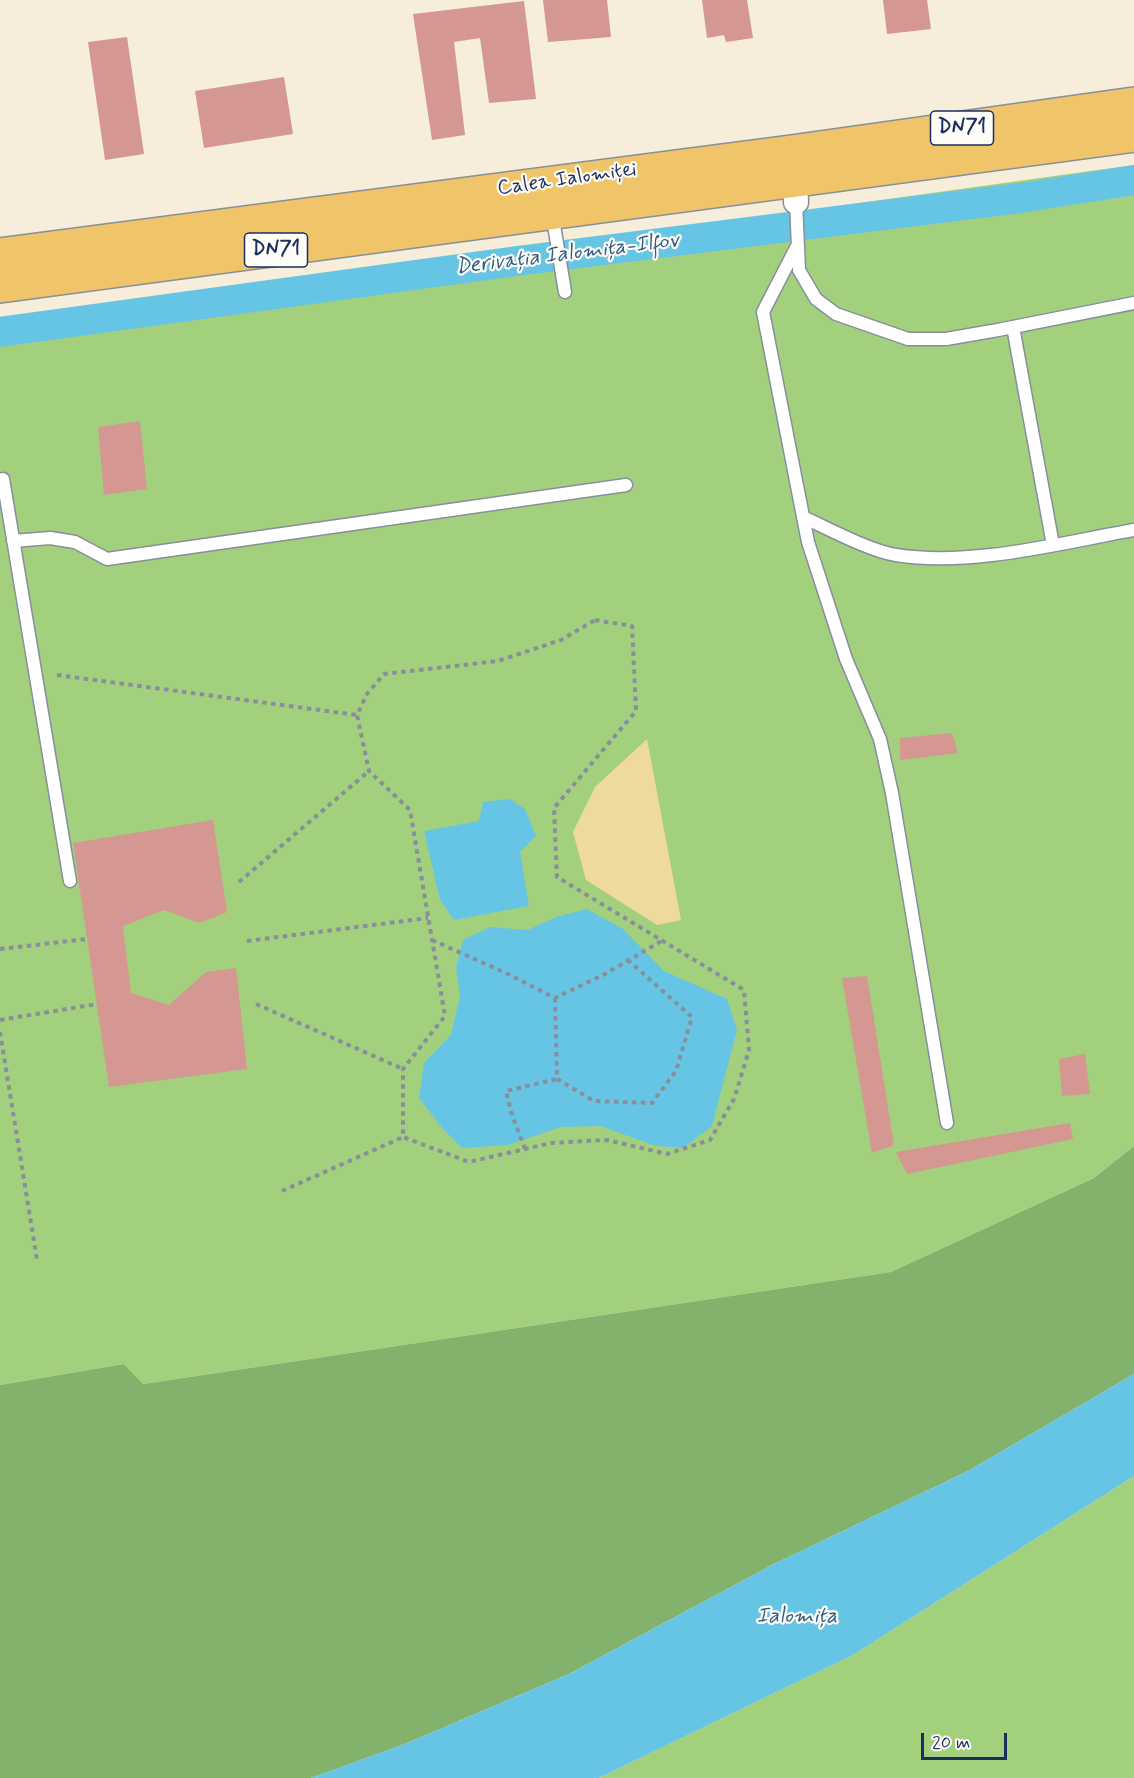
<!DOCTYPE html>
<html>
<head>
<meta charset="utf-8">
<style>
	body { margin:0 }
	#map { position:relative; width:1134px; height:1778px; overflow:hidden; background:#f6edda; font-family:Mynerve,sans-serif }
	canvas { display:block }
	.scale { position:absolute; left:921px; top:1733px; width:86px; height:27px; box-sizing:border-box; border:3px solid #1b2f5e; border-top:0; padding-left:8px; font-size:18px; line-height:21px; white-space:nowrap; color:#1b2f5e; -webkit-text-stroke:4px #fdfcf7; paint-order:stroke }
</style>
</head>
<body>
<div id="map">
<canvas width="1134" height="1778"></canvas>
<div class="scale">20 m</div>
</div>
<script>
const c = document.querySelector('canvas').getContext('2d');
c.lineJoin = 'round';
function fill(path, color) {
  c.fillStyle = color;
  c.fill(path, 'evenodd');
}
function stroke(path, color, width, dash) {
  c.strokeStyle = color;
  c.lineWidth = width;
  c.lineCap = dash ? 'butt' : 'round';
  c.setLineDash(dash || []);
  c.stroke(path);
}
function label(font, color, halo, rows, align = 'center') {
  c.font = font + ' Mynerve,sans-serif';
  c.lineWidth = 4.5;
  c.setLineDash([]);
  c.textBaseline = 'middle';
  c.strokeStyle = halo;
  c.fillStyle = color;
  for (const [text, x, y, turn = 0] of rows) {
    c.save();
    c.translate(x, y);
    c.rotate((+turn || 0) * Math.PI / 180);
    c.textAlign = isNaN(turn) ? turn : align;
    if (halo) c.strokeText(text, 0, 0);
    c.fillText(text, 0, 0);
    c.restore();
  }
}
const green = new Path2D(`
	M1134,165v981l-40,32 -203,94 -748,112 -19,-20 -124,21v-1068l303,-37z
	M1134,1476v302h-535l254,-123z`);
const forest = new Path2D(`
	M1134,1146v228l-166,97 -196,94 -203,109 -164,70 -94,34h-311v-393l124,-21 19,20 748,-112 203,-94z`);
const sand = new Path2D(`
	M647,739l34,181 -24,5 -71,-45 -13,-48 22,-45z`);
const water = new Path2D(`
	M510,799l15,10 11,27 -16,16 9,54 -75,14 -14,-20 -16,-69 55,-10 4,-19z
	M587,909l36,20 41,42 63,28 10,31 -25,96 -29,22 -27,-2 -56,-20 -39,1 -53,18 -46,3 -19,-19 -24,-31 5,-35 27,-28 9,-39 -4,-28 7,-28 27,-13 38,3 28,-13z
	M1134,1374v102l-281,179 -254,123h-288l94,-34 164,-70 203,-109 196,-94z`);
const canal = new Path2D(`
	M0,332l517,-71 503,-63 114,-18`);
const building = new Path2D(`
	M543,0h64l4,37 -63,5z
	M702,0h45l6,38 -27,4 -2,-7 -17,3z
	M883,0h44l4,29 -44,5z
	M524,1l12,98 -47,4 -9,-65 -26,4 11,93 -33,5 -19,-126z
	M127,37l17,117 -39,6 -17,-118z
	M284,77l9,57 -89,14 -9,-57z
	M140,421l7,68 -43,6 -6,-68z
	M952,733l6,20 -58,7v-22z
	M213,820l14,92 -27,11 -36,-13 -41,16 8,67 38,12 37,-33 30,-4 11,101 -138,18 -36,-244z
	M867,976l27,169 -22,8 -30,-175z
	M1085,1054l5,40 -28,2 -3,-37z
	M1070,1123l3,16 -166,35 -11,-22z`);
const path = new Path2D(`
	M595,620l37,6 4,85 -82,97 3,69 187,113 5,60 -15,49 -24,41 -43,14 -60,-14 -56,3 -82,19 -66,-25v-68l42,-53 -35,-206 -41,-39 -12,-56 10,-21 17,-20 114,-13 63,-21z
	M57,675l300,40
	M239,882l130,-111
	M432,940l78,35 45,23 50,-24 58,-34
	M247,941l181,-23
	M0,949l87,-10
	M555,998l2,81 37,22 58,2 24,-32 16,-54 -64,-57
	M256,1004l147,65
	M0,1020l97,-16
	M0,1032l37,228
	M525,1149l-14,-37 -5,-21 51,-12
	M282,1191l121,-54`);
const lane = new Path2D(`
	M796,202l3,68 17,29 20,15 72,25h38l52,-9 136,-27
	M552,213l13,79
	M797,246l-34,66 45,230 38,117 34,80 12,54 55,330
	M1013,327l40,218
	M0,480l3,-1 67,402
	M803,517c24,11 67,34 93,38 75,12 164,-12 238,-25
	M13,541l37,-3 25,4 32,17 519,-74`);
const street = new Path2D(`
	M795,180l1,22`);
const primary = new Path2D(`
	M0,255l791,-103 343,-48
	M0,286l1134,-151`);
const shields = [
	[962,128,63],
	[276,250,63]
];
const shieldNames = [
	["DN71",962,128],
	["DN71",276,250]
];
const streetNames = [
	["Calea Ialomiței",567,180,-8]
];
const waterNames = [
	["Derivația Ialomița-Ilfov",567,255,-7],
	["Ialomița",797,1617]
];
fill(green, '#a3d07d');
fill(forest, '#82b26c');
fill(sand, '#eeda9e');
fill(water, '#66c5e4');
stroke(canal, '#66c5e4', 30);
fill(building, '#d49792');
stroke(lane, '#888e9c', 15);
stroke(street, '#888e9c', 27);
stroke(primary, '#888e9c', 36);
stroke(path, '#888e9c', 4, [4.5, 4.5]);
stroke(lane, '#fff', 12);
stroke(street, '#fff', 24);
stroke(primary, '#f0c469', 33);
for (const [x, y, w] of shields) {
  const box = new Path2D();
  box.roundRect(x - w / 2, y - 17, w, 34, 4.5);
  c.fillStyle = '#fdfcf7';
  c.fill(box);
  stroke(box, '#1b2f5e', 1.5);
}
label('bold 20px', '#1b2f5e', null, shieldNames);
label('21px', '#1b2f5e', '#fdfcf7', streetNames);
label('italic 22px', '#325c86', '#fdfcf7', waterNames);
</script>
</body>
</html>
